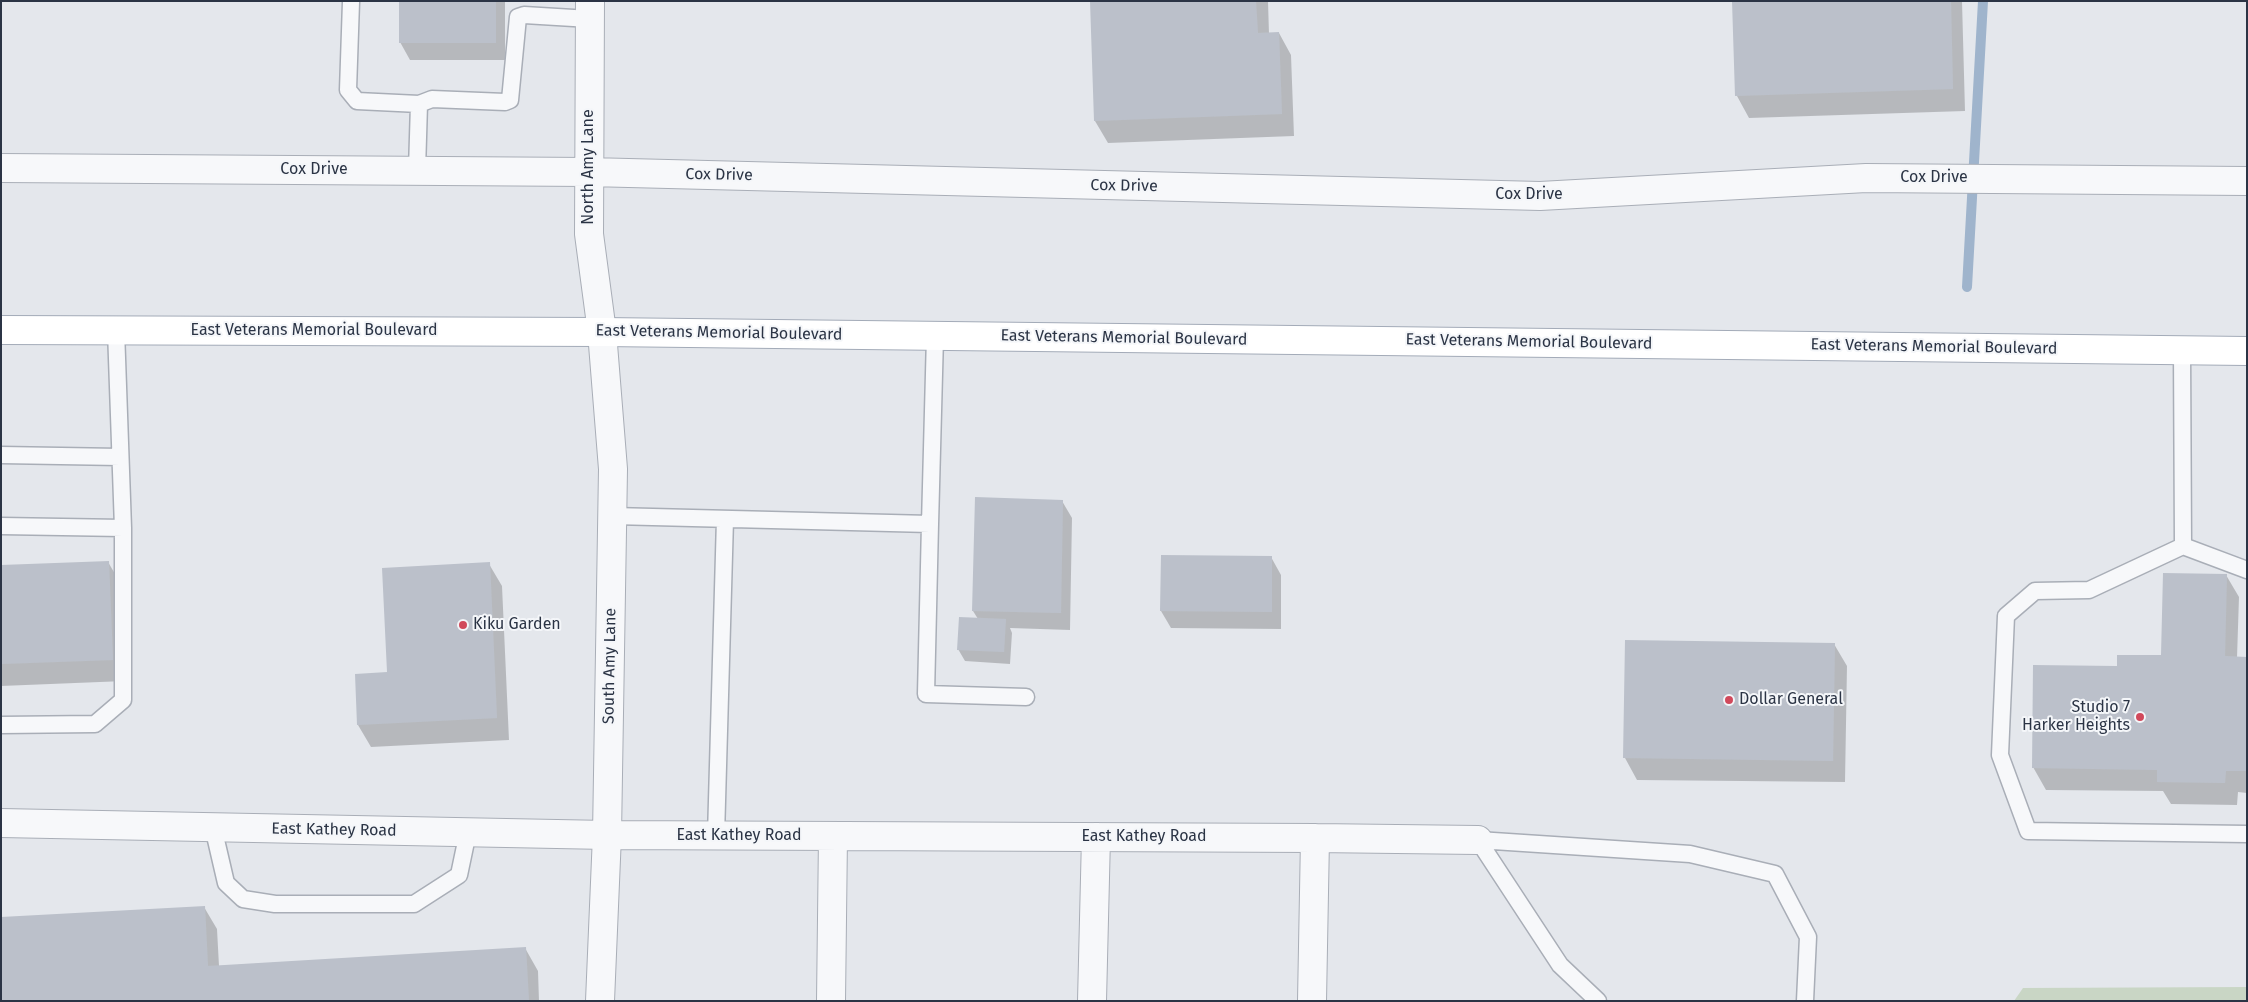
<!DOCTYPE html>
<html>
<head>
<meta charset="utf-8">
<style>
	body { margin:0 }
	#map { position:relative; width:2248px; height:1002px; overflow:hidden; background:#e4e7ec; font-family:"Fira Sans",sans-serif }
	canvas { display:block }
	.frame { position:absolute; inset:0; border:2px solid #2b3445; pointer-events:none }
</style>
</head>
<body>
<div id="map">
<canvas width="2248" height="1002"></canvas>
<div class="frame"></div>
</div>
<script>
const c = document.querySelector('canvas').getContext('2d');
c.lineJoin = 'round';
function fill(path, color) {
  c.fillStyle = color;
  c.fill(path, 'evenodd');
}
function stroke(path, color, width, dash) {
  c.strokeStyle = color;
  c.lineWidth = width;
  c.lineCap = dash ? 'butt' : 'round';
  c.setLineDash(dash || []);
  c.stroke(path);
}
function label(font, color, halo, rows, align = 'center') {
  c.font = font + ' "Fira Sans",sans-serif';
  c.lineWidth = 4;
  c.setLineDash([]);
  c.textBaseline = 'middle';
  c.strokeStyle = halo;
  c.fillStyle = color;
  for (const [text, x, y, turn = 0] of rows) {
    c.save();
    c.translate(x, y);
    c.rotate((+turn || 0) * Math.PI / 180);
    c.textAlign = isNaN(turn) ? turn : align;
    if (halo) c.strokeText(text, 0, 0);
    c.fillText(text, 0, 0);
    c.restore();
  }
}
const green = new Path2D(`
	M2247,987v14h-233l9,-13z`);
const shadow = new Path2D(`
	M400,1h105v59h-95l-10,-18z
	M1091,1h177l1,33 10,-1 12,22 3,81 -186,7 -13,-22z
	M1734,1h228l3,110 -216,7 -12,-22z
	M1062,501l10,17 -2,112 -60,-2 2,5 -2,31 -45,-3 -7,-12 20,-30 -5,-8z
	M1271,557l10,18v54l-110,-1 -10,-17z
	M108,562l13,22 4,97 -124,5v-120z
	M489,564l13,22 7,154 -138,7 -13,-22 31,-52z
	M2226,575l13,22 -2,61h10v135l-9,-1 -1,13 -66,-1 -8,-13 -117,-1 -13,-23 86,-100 44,-11z
	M1834,644l13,22 -2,116 -208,-2 -12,-22z
	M204,907l13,22 2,37 306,-18 13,23 1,30h-538z`);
const stream = new Path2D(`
	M1967,287l16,-286`);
const building = new Path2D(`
	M399,1h97v42h-97z
	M1090,1h166l2,32 21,-1 3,82 -188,7z
	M1732,1h219l2,88 -218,7z
	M975,497l88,3 -2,113 -89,-2z
	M1161,555l111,1v56l-112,-1z
	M109,561l4,99 -112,4v-99z
	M490,562l7,156 -140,7 -2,-51 32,-2 -5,-104z
	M2163,573l64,1 -2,82 22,1v114h-21l-1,12 -68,-1v-12l-125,-2 1,-103 84,1v-11h44z
	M959,617l47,2 -2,33 -47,-2z
	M1625,640l210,3 -2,118 -210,-3z
	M205,906l3,60 318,-19 3,54h-528v-84z`);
const service = new Path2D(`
	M351,2l-3,88 9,11 62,3
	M417,170l2,-66 13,-5 73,3 5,-2 8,-83 6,-2 66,4
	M2182,351l1,195
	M1,455l119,2
	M613,516l317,8 5,-188
	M930,524l-4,170 100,3
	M1,526l122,2 -7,-198
	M2247,570l-64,-24 -94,44 -54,1 -29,25 -6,139 28,76 219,3
	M1,725l94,-1 28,-24v-172
	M213,827l13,56 17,16 32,5h139l45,-29 9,-43
	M716,836l9,-317
	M1478,840l212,14 85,20 33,63 -3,64
	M1478,840l82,125 38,36`);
const minor = new Path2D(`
	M590,1l-1,233 13,98 11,137 -6,366 -7,166
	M1,168l588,4 951,24 326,-18 381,3
	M1,823l606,12 708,3 163,2
	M831,1001l2,-165
	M1092,1001l4,-164
	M1312,1001l3,-163`);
const primary = new Path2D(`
	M1,330l601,2 1645,19`);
const markers = [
	[463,625,5,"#d1495b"],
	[1729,700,5,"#d1495b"],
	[2140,717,5,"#d1495b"]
];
const streetNames = [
	["North Amy Lane",589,167,-90],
	["Cox Drive",314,170],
	["Cox Drive",719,175,1],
	["Cox Drive",1934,178],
	["Cox Drive",1124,186,1],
	["Cox Drive",1529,195],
	["East Veterans Memorial Boulevard",314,331],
	["East Veterans Memorial Boulevard",719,333,1],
	["East Veterans Memorial Boulevard",1124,338,1],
	["East Veterans Memorial Boulevard",1529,342,1],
	["East Veterans Memorial Boulevard",1934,347,1],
	["South Amy Lane",610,666,-89],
	["East Kathey Road",334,830,1],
	["East Kathey Road",739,836],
	["East Kathey Road",1144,837]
];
const poiNames = [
	["Kiku Garden",473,625],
	["Dollar General",1739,700],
	["Studio 7",2130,708,"right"],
	["Harker Heights",2130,726,"right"]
];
fill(green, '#c9d6c5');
fill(shadow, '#0003');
stroke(stream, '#9fb4cc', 10);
fill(building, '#bbc0ca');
stroke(service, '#a9aeb7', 19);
stroke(minor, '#a9aeb7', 30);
stroke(primary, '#a3abb8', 30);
stroke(service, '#f7f8fa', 16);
stroke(minor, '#f7f8fa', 28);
stroke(primary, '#fff', 28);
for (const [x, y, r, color] of markers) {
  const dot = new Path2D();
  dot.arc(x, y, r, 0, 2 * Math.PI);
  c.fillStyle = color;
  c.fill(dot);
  stroke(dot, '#f4f6f9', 2);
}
label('16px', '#2b3445', '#f4f6f9', streetNames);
label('16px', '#2b3445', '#f4f6f9', poiNames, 'left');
</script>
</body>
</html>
